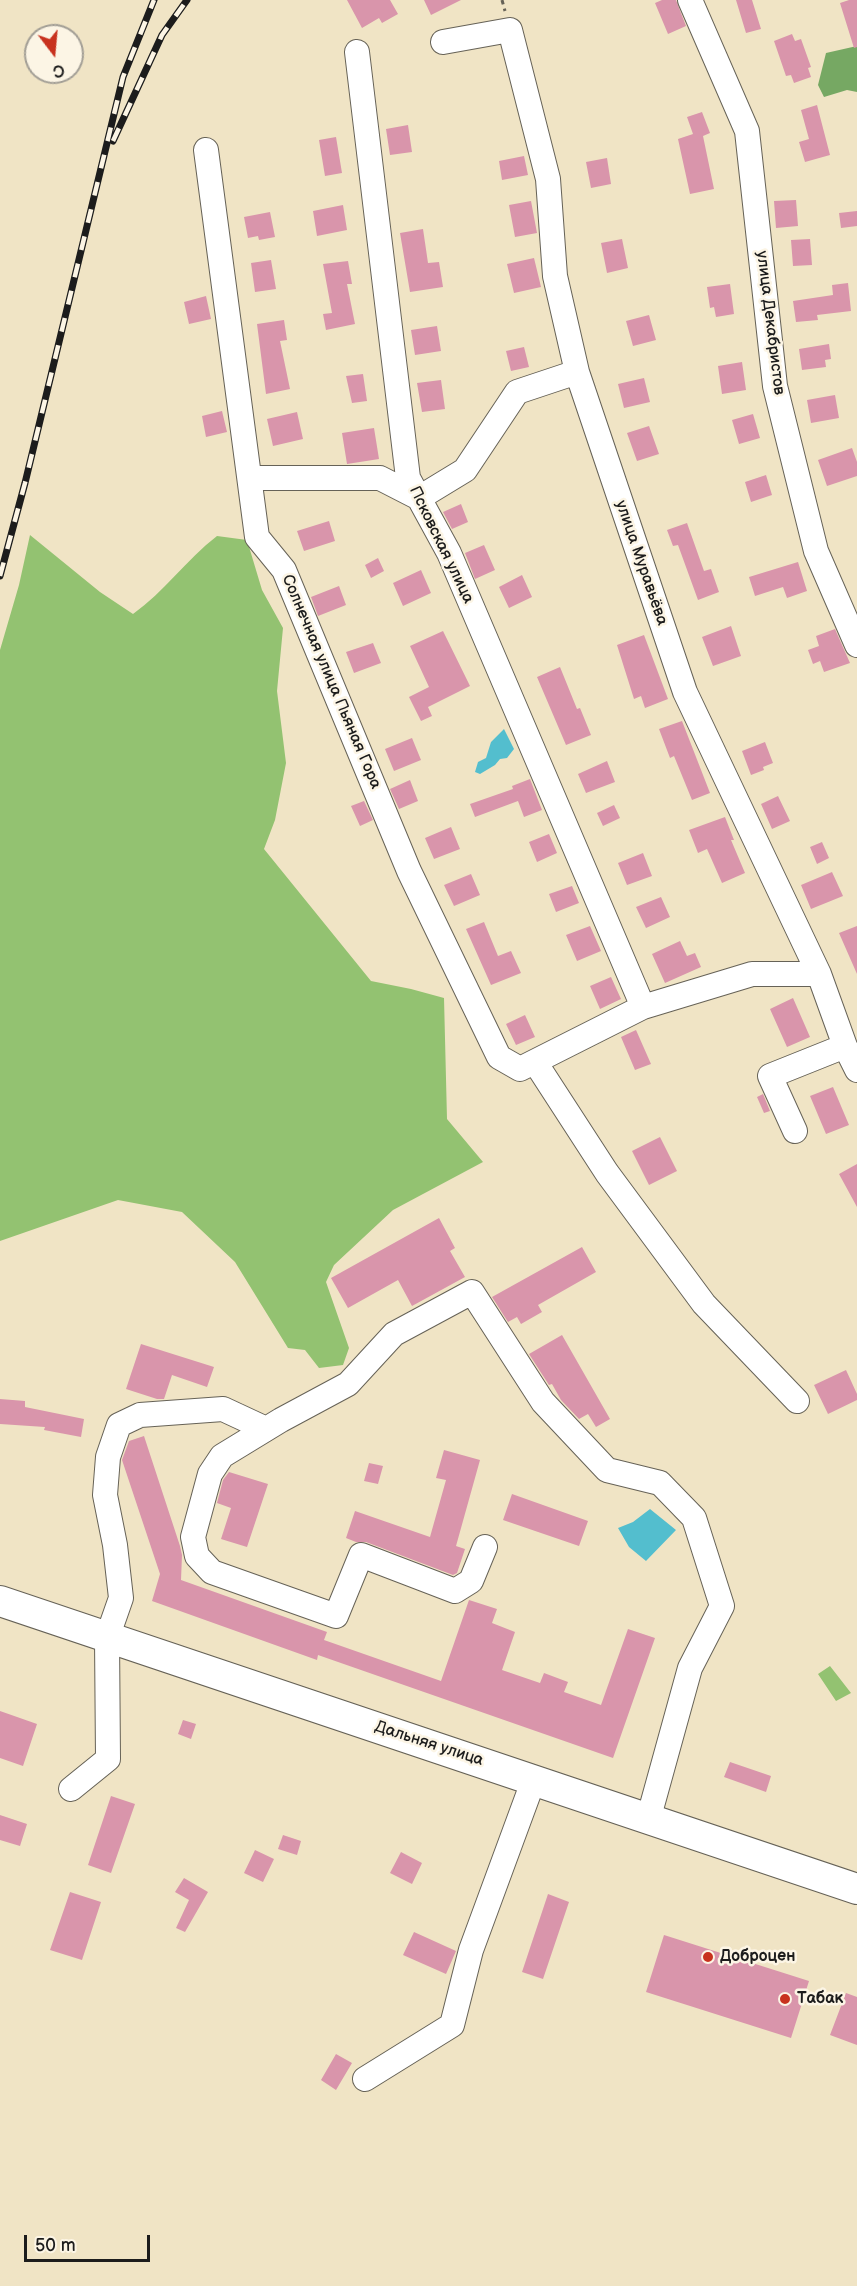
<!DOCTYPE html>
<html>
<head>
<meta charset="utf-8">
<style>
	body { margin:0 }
	#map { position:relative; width:857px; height:2286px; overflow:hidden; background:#f0e4c5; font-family:"Balsamiq Sans",sans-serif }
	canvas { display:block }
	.north { position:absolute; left:24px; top:24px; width:60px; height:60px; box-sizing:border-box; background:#fcf5e5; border:2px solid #a29e95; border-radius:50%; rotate:164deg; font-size:16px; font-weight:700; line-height:24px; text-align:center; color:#1c1c1c }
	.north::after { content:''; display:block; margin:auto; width:21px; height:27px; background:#c8321e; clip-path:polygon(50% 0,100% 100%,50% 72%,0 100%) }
	.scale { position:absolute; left:24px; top:2235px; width:126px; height:27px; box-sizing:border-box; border:3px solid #1c1c1c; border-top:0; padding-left:8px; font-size:18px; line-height:21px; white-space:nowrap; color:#1c1c1c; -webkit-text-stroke:4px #fcf5e5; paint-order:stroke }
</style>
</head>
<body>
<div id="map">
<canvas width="857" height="2286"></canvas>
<div class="north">С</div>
<div class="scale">50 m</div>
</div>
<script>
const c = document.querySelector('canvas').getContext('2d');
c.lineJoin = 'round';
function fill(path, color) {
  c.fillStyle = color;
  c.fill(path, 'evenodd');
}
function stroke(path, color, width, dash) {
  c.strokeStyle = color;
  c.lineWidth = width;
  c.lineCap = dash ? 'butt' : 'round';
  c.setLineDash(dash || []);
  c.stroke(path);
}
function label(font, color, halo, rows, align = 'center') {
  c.font = font + ' "Balsamiq Sans",sans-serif';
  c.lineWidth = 5;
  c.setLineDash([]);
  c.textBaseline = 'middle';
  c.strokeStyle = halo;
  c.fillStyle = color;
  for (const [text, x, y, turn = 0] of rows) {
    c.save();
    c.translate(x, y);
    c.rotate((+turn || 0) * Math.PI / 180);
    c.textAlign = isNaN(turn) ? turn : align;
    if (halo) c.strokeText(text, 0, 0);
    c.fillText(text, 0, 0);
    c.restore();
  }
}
const green = new Path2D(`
	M30,535l70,57 33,22c31,-22 53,-54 84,-78l30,4 15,50 21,38 -6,63 9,72 -11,57 -11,29 107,132 40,8 33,9 3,121 36,43 -90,48 -59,55 -8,17 23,66 -6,17 -24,3 -14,-18 -17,-2 -53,-86 -53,-50 -64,-12 -118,41v-591l19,-65z
	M830,1666l21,27 -15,8 -18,-27z`);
const forest = new Path2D(`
	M857,46v46l-10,-2 -23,7 -6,-12 8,-32z`);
const water = new Path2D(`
	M504,729l10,20 -7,9 -7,1 -5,6 -15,9 -5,-2 3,-10 8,-4 5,-16z
	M650,1509l26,21 -30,31 -17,-14 -11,-19 15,-6z`);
const building = new Path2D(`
	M347,0h43l8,14 -16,9 -3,-5 -17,10z
	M424,0h37l-30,15z
	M662,0h14l10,26 -18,8 -13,-31z
	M736,0h16l9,29 -15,4z
	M849,0h8v47l-3,1 -14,-45z
	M792,34l3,7 6,-2 10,28 -3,1 3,9 -17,6 -3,-8 -5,1 -12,-35z
	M817,105l13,50 -25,7 -6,-20 10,-3 -8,-29z
	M702,112l8,21 -7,3 11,53 -24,5 -12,-55 15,-5 -6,-17z
	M408,125l4,27 -22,3 -4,-26z
	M336,137l6,36 -17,3 -6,-36z
	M524,156l4,19 -26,5 -3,-19z
	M607,158l4,26 -20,4 -5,-26z
	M796,200l2,26 -22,2 -2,-27z
	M531,201l6,32 -22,4 -6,-32z
	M343,205l4,25 -30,6 -4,-25z
	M857,211v15l-16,2 -2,-15z
	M270,212l5,25 -16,3 -1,-4 -10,2 -4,-21z
	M423,229l5,34 11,-1 4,25 -33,5 -10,-59z
	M622,239l6,29 -21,5 -6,-30z
	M810,239l2,26 -19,1 -2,-26z
	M534,258l7,29 -27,6 -7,-29z
	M271,260l5,29 -21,3 -4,-29z
	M348,261l4,23h-5l8,40 -29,6 -3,-16 9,-1 -9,-49z
	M848,283l3,28 -34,4 1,5 -22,2 -3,-21 40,-6 -1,-10z
	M730,284l4,30 -18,3 -2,-10 -4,1 -3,-21z
	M206,296l5,23 -22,5 -5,-22z
	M649,315l7,25 -23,6 -7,-25z
	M284,320l3,20 -7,1 10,48 -24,5 -9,-70z
	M437,326l4,25 -26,4 -4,-25z
	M829,344l2,15 -6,1 1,7 -24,3 -3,-21z
	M524,347l5,20 -18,4 -5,-20z
	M742,362l4,28 -24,4 -4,-28z
	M363,374l4,27 -15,2 -6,-27z
	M644,378l6,24 -26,6 -6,-24z
	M441,380l4,29 -23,3 -5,-29z
	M835,395l4,23 -28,5 -4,-23z
	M222,411l5,21 -21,5 -4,-21z
	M297,412l6,27 -30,7 -6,-27z
	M753,414l7,24 -21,6 -7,-24z
	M649,426l10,28 -22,7 -10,-28z
	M374,428l5,31 -32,5 -5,-31z
	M852,448l5,14v14l-30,10 -9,-26z
	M766,475l6,20 -21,7 -6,-20z
	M461,504l7,18 -16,7 -9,-17z
	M329,521l6,20 -31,10 -7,-20z
	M687,523l17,48 7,-2 8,23 -21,8 -20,-55 -5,1 -6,-16z
	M484,545l11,25 -20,9 -10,-26z
	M378,558l6,13 -13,7 -6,-13z
	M798,562l9,29 -20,7 -4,-11 -28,9 -6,-19z
	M421,570l10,23 -28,13 -10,-23z
	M522,575l10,22 -23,11 -10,-21z
	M339,586l7,19 -28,11 -7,-19z
	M731,626l10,30 -28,10 -11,-29z
	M835,629l15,34 -26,9 -4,-11 -7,3 -5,-14 11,-4 -3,-10z
	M443,631l27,55 -42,21 4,9 -11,5 -12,-24 20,-10 -19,-41z
	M644,635l24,64 -23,9 -4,-12 -7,3 -17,-54z
	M373,643l8,20 -27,10 -8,-21z
	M560,667l17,42 3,-1 11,27 -25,10 -29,-68z
	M682,721l28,72 -18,7 -18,-44 -4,2 -11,-29z
	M412,738l9,22 -27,11 -9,-22z
	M765,742l8,21 -10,4 1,3 -13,5 -9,-24z
	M607,761l8,21 -29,11 -8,-19z
	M530,779l12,31 -18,7 -6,-16 -43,16 -5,-13 43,-15 -1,-3z
	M410,780l8,21 -19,8 -9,-20z
	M778,796l12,25 -18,8 -11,-25z
	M364,801l9,19 -13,6 -9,-20z
	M614,805l6,13 -17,8 -6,-13z
	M725,817l9,23h-3l14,33 -23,10 -15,-34 -9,4 -9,-23z
	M451,827l9,22 -26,10 -9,-21z
	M549,834l8,19 -20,9 -8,-20z
	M822,842l7,16 -12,6 -7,-17z
	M643,853l9,23 -25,9 -9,-22z
	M832,872l11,24 -32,13 -10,-24z
	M471,874l9,21 -26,11 -10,-21z
	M572,886l7,17 -23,9 -7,-18z
	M661,897l9,20 -24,11 -10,-21z
	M484,922l14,34 13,-5 10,22 -30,12 -25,-56z
	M590,926l11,25 -24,10 -11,-26z
	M857,926v48l-18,-41z
	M680,941l7,15 8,-3 6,14 -36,16 -13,-29z
	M611,977l10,22 -21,10 -10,-23z
	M793,998l17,39 -23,10 -17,-38z
	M525,1015l10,22 -19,8 -10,-21z
	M636,1030l15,34 -16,6 -14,-33z
	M833,1087l16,38 -23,9 -16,-38z
	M763,1094l7,17 -6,2 -7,-16z
	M660,1137l17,34 -28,14 -17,-34z
	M857,1164v43l-18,-33z
	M439,1218l16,30 -5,3 15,26 -53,29 -14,-26 -50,28 -17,-30z
	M582,1247l14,25 -58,33 4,7 -21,12 -4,-7 -9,5 -16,-25z
	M562,1335l48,84 -14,8 -8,-13 -9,5 -18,-19 -9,-16 -3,1 -20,-31z
	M141,1344l73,23 -7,20 -35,-12 -8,24h-7l-31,-10z
	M846,1370l11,24v6l-29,14 -14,-29z
	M0,1399l25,2v6l59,12 -3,18 -37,-7 1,-3 -45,-3z
	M144,1436l36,110 2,9 -1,25 146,52 -3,8 117,41 28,-81 28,9 -5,14 23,9 -13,38 38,13 4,-10 24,9 -4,10 37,13 27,-76 27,9 -42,120 -295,-103 -1,5 -165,-59 8,-27 -38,-114 7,-19z
	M444,1450l36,10 -24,86 9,3 -8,24 -4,2 -87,-33h-10l-10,-4 9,-27 75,26 16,-57 -10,-2z
	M369,1463l14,3 -5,18 -14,-3z
	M229,1472l39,12 -21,63 -26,-8 10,-31 -14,-5 6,-23z
	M512,1494l76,27 -9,25 -76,-26z
	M0,1711l37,13 -14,42 -23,-8z
	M183,1720l13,4 -5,15 -13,-5z
	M730,1762l41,14 -5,16 -42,-15z
	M111,1796l24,8 -24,69 -23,-8z
	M0,1815l27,9 -7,22 -20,-6z
	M283,1835l18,6 -4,14 -19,-6z
	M255,1850l19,9 -11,23 -19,-9z
	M401,1852l21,11 -10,21 -22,-11z
	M184,1878l24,14 -23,40 -9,-4 13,-28 -14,-8z
	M70,1892l31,10 -19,58 -32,-10z
	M548,1894l21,8 -26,77 -21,-7z
	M414,1932l42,19 -10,23 -43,-19z
	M664,1935l145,46 -18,57 -145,-46z
	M846,1993l11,4v48l-27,-10z
	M336,2054l16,9 -16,27 -15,-10z`);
const path = new Path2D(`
	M502,0l3,11`);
const minor = new Path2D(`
	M690,0l57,131 28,255 41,165 41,94
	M443,42l67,-12 38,149 7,97 22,96 108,320 134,282 26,72 12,24
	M357,52l51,426 41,75 194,454
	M206,150l51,387 27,33 125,301 90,186 21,12 123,-62 109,-33h67
	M250,478h130l39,20 46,-28 52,-78 60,-20
	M535,1062l72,111 97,131 93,97
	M795,1131l-25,-55 75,-30
	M485,1547l-14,34 -16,10 -94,-36 -25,61 -124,-44 -15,-16 -4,-19 17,-63 12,-18 59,-36 67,-36 46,-50 78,-42 71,110 64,68 53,13 34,35 28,88 -32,62 -42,152
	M71,1789l37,-30 -1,-121 14,-40 -6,-53 -10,-50 3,-38 11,-32 21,-10 83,-6 43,20
	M365,2079l87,-54 19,-75 63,-171`);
const major = new Path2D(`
	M0,1601l857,288`);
const rail = new Path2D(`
	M113,141l49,-106 25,-35
	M0,576l25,-93 98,-406 31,-77`);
const markers = [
	[708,1957,6,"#c8321e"],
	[785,1999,6,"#c8321e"]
];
const streetNames = [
	["улица Декабристов",770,323,83],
	["Псковская улица",441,545,64],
	["улица Муравьёва",641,563,71],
	["Солнечная улица Пьяная Гора",331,682,67],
	["Дальняя улица",429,1744,18]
];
const poiNames = [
	["Доброцен",720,1957],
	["Табак",797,1999]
];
fill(green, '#93c271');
fill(forest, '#76a863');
fill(water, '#53bece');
fill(building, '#d995ab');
stroke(minor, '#666257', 26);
stroke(major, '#666257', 32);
stroke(path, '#666257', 3, [4.5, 4.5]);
stroke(minor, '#fff', 24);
stroke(major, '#fff', 30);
stroke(rail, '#1c1c1c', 7);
stroke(rail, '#fcf5e5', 4.5, [14]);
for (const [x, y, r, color] of markers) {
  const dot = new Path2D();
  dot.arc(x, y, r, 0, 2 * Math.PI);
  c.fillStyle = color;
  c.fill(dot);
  stroke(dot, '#fcf5e5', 2);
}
label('16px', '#1c1c1c', '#fcf5e5', streetNames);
label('bold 16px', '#1c1c1c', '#fcf5e5', poiNames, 'left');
</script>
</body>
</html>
